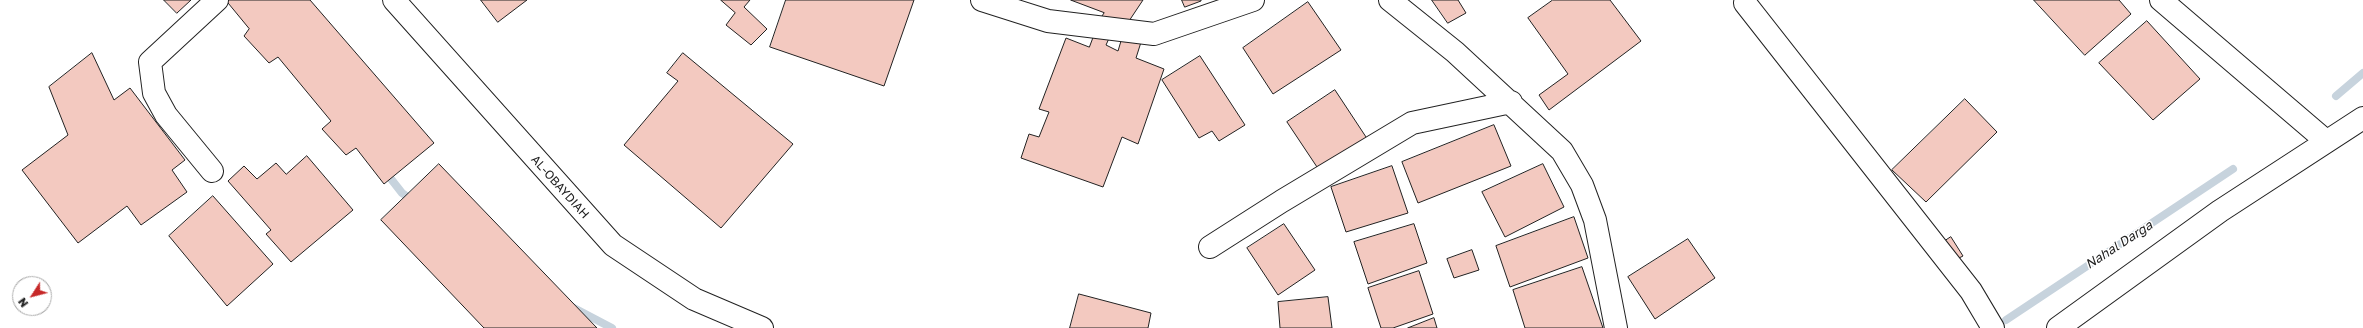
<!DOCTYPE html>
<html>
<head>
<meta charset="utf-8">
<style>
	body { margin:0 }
	#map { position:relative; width:2363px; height:328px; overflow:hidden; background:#fff; font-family:"Golos Text",sans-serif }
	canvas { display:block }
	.north { position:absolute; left:12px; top:276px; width:40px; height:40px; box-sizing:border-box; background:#fff; border:1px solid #a7a7a7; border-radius:50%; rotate:234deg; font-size:11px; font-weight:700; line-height:16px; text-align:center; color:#222 }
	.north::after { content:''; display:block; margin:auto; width:14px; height:18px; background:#c62828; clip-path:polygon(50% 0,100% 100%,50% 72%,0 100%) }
</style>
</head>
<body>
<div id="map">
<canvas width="2363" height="328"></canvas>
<div class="north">N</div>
</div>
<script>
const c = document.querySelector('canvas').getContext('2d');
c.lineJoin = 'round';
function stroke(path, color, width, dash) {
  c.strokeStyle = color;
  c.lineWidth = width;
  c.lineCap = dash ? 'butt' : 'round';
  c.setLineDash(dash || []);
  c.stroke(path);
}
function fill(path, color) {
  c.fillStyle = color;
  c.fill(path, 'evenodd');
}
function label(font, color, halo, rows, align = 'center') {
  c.font = font + ' "Golos Text",sans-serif';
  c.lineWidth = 3;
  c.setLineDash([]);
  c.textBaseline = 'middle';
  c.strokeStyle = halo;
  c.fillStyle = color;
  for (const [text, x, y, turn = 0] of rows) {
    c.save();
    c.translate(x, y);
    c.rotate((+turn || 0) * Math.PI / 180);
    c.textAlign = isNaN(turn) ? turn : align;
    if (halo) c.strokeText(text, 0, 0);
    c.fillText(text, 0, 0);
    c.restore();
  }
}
const stream = new Path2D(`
	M2336,96l27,-23
	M384,170l18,23 13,9
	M572,307l40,21
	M2006,320l227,-151`);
const building = new Path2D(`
	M164,0h27l-14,13z
	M226,0h84l124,143 -50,41 -28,-36 -10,7 -24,-26 9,-8 -53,-64 -9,6 -25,-27 5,-7z
	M481,0h46l-29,22z
	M721,0h29l-6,7 23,22 -16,16 -25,-20 9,-12z
	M786,0h128l-30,86 -114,-39z
	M1071,0h72l-16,24 -27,-5 4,-6z
	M1182,0h19v1l-16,6z
	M1432,0h26l8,13 -18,10z
	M1553,0h57l31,41 -92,69 -10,-15 29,-21 -40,-56z
	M2034,0h85l12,14 -46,41z
	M1308,2l33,48 -68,44 -30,-46z
	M2147,21l53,58 -47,41 -54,-57z
	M1097,28l14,6 -5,11 12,6 6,-20 18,8 -6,19 28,11 -26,75 -16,-7 -19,50 -82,-29 8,-24 10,3 10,-25 -10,-3 27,-71 23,9z
	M92,53l22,47 16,-12 55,72 -13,10 15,22 -46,33 -14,-19 -49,37 -56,-73 46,-35 -19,-48z
	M683,53l110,91 -72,84 -97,-83 54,-64 -11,-8z
	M1200,56l45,69 -26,16 -7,-10 -13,7 -37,-58z
	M1335,90l33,50 -49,30 -32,-48z
	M1965,99l32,33 -71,70 -34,-32z
	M1494,125l17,41 -93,37 -16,-41z
	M307,156l46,54 -62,52 -25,-28 5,-4 -43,-49 16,-15 13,13 19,-16 10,11z
	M439,164l158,164h-113l-103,-108z
	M1543,164l21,43 -59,30 -23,-45z
	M1392,166l16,47 -62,19 -15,-45z
	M213,196l60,68 -46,42 -58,-70z
	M1574,217l14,41 -78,29 -14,-41z
	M1284,224l31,46 -37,25 -31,-47z
	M1414,224l13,39 -59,21 -14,-42z
	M1951,237l12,19 -12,6 -12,-17z
	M1688,239l27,39 -60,41 -27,-42z
	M1472,250l7,20 -25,8 -7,-19z
	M1582,267l21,61h-78l-12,-38z
	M1419,271l14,43 -40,14h-12l-13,-40z
	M1079,294l72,19 -3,15h-78z
	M1328,297l4,31h-52l-2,-26z
	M1434,318l3,10h-29z`);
const street = new Path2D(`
	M982,0l66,21 106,13 99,-34
	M1390,0l65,52 107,99 20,34 13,35 21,108
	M2161,0l165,141
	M1745,3l226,288 22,37
	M212,171l-46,-56 -12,-22 -4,-31 67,-62
	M1210,247l72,-46 130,-78 99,-21
	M2058,328l162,-117 143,-93`);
const secondary = new Path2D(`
	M394,0l219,245 81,54 68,29`);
const streetNames = [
	["AL-OBAYDIAH",560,187,48]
];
const waterNames = [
	["Nahal Darga",2119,245,-33]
];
stroke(stream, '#c7d3dd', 8);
fill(building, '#f3c9c0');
stroke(building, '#222', 1);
stroke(street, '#222', 24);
stroke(secondary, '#222', 24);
stroke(street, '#fff', 22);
stroke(secondary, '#fff', 22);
label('12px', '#222', '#fff', streetNames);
label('italic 13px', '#222', '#fff', waterNames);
</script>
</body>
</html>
